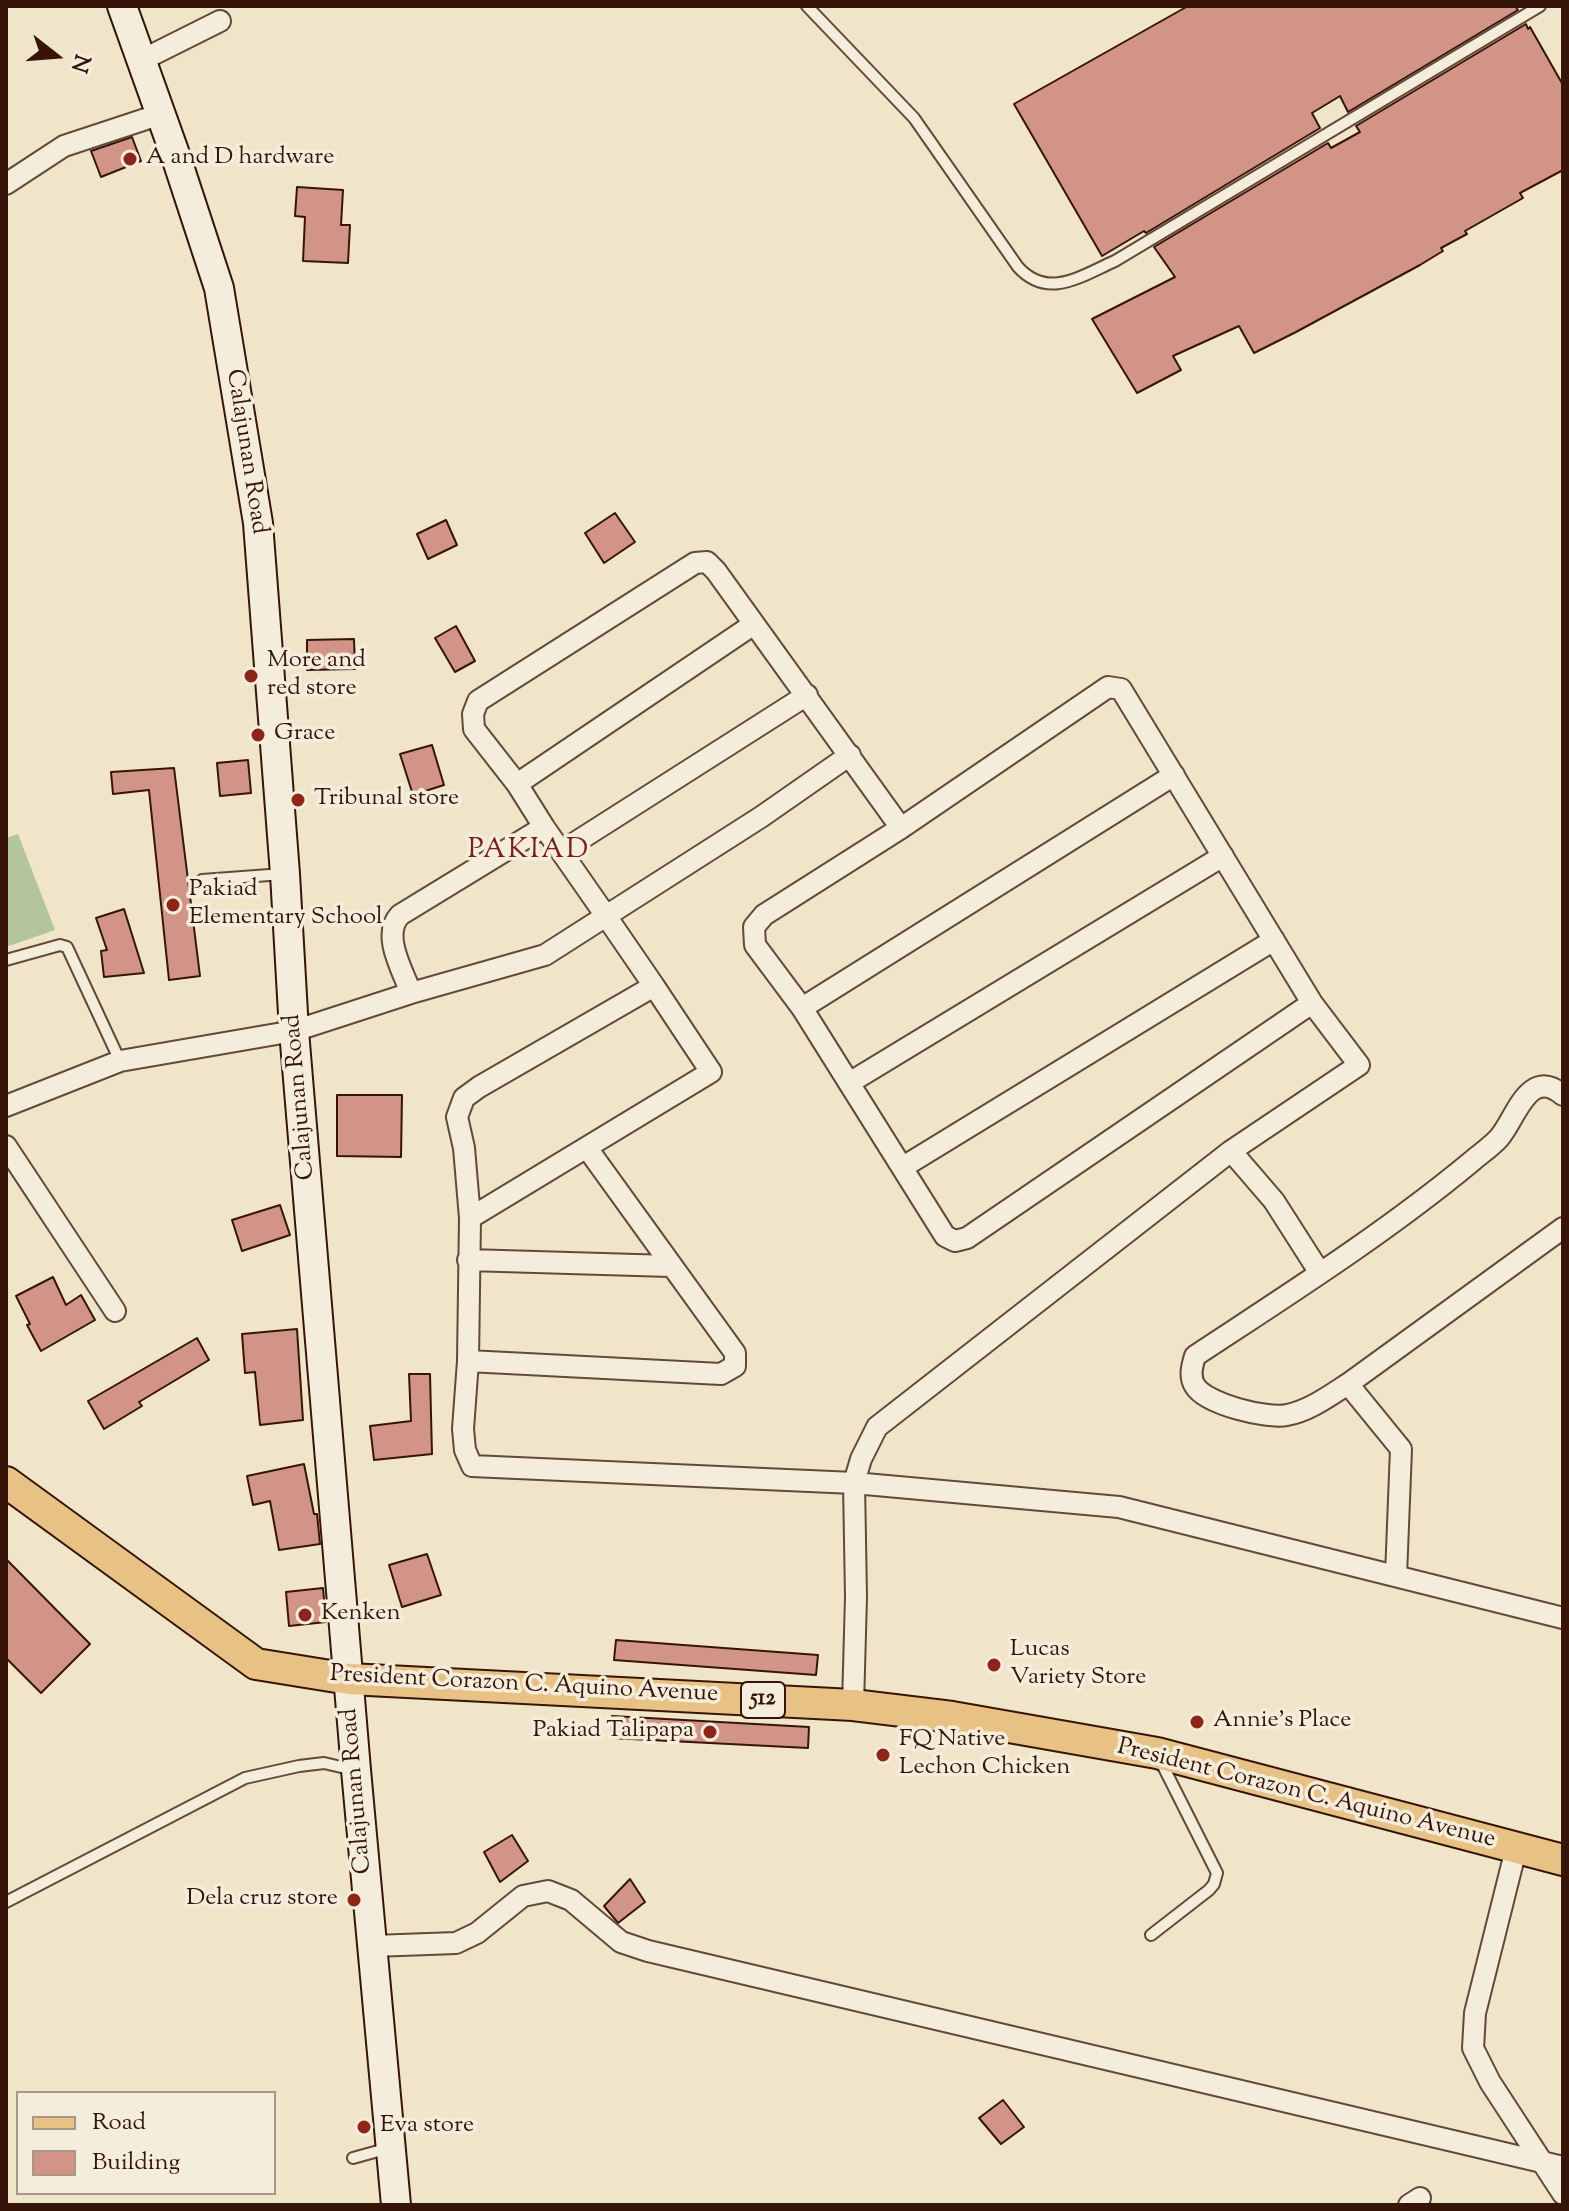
<!DOCTYPE html>
<html>
<head>
<meta charset="utf-8">
<style>
	body { margin:0 }
	#map { position:relative; width:1569px; height:2211px; overflow:hidden; background:#f0e4c9; font-family:"Sorts Mill Goudy",serif }
	canvas { display:block }
	.frame { position:absolute; inset:0; border:8px solid #361508; pointer-events:none }
	.legend { position:absolute; left:16px; top:2091px; width:260px; height:104px; box-sizing:border-box; background:#f5eddc; border:2px solid #a99787; margin:0; padding:10px 14px; list-style:none; font-size:24px; color:#361508 }
	.legend li { display:flex; align-items:center; gap:16px; height:40px }
	.legend b { width:40px; border:2px solid #a99787 }
	.north { position:absolute; left:16px; top:16px; width:80px; height:80px; -webkit-text-stroke:6px #f5eddc; paint-order:stroke; rotate:107deg; font-size:22px; font-weight:700; line-height:32px; text-align:center; color:#361508 }
	.north::after { content:''; display:block; margin:auto; width:28px; height:36px; background:#361508; clip-path:polygon(50% 0,100% 100%,50% 72%,0 100%) }
</style>
</head>
<body>
<div id="map">
<canvas width="1569" height="2211"></canvas>
<div class="frame"></div>
<ul class="legend">
<li><b style="height:10px;background:#e8c284"></b>Road</li>
<li><b style="height:22px;background:#d39488"></b>Building</li>
</ul>
<div class="north">N</div>
</div>
<script>
const c = document.querySelector('canvas').getContext('2d');
c.lineJoin = 'round';
function fill(path, color) {
  c.fillStyle = color;
  c.fill(path, 'evenodd');
}
function stroke(path, color, width, dash) {
  c.strokeStyle = color;
  c.lineWidth = width;
  c.lineCap = dash ? 'butt' : 'round';
  c.setLineDash(dash || []);
  c.stroke(path);
}
function label(font, color, halo, rows, align = 'center') {
  c.font = font + ' "Sorts Mill Goudy",serif';
  c.lineWidth = 7;
  c.setLineDash([]);
  c.textBaseline = 'middle';
  c.strokeStyle = halo;
  c.fillStyle = color;
  for (const [text, x, y, turn = 0] of rows) {
    c.save();
    c.translate(x, y);
    c.rotate((+turn || 0) * Math.PI / 180);
    c.textAlign = isNaN(turn) ? turn : align;
    if (halo) c.strokeText(text, 0, 0);
    c.fillText(text, 0, 0);
    c.restore();
  }
}
const green = new Path2D(`
	M18,834l37,96 -49,17v-109z`);
const building = new Path2D(`
	M1188,6h327l3,4 -170,102 -8,-16 -28,17 8,15 -174,105 -2,-2 -42,25 -88,-152z
	M1526,24l2,5 2,-2 33,58v85l-43,23 3,5 -58,33 2,3 -26,14 2,3 -23,14 -124,67 -42,21 -15,-27 -66,30 8,14 -44,23 -45,-74 83,-42 -21,-30 174,-104 3,5 29,-16 -4,-6z
	M132,137l9,24 -40,16 -10,-26z
	M297,187l46,3 -2,35h9l-2,38 -45,-2 2,-44 -10,-1z
	M615,513l20,29 -31,21 -19,-30z
	M446,520l11,25 -29,14 -11,-25z
	M456,626l19,35 -20,11 -20,-34z
	M354,639l1,30 -48,1v-30z
	M432,745l12,40 -31,10 -13,-41z
	M248,760l3,33 -31,3 -3,-33z
	M174,768l26,208 -31,4 -20,-190 -36,4 -2,-22z
	M124,909l20,64 -40,4 -3,-26 6,-1 -11,-32z
	M337,1095h65l-1,62 -64,-1z
	M280,1205l10,30 -48,16 -10,-31z
	M53,1277l13,28 15,-10 14,25 -54,31 -14,-26 3,-1 -14,-28z
	M297,1329l6,91 -43,5 -5,-53 -10,1 -3,-39z
	M197,1338l12,22 -70,42 3,4 -38,23 -16,-28z
	M409,1374h21l2,80 -58,6 -4,-34 41,-5z
	M304,1464l10,50h3l3,30 -41,6 -9,-49 -17,4 -6,-29z
	M427,1554l14,41 -39,12 -13,-42z
	M6,1559l84,85 -49,49 -35,-35z
	M323,1588l3,34 -37,4 -3,-34z
	M616,1640l202,15 -2,20 -202,-15z
	M612,1716l197,11 -1,21 -197,-10z
	M512,1835l16,26 -28,21 -16,-30z
	M630,1879l15,23 -27,21 -14,-17z
	M1003,2100l21,27 -23,17 -22,-26z`);
const service = new Path2D(`
	M807,6l107,112 104,149c30,33 63,9 97,-6l425,-255
	M202,880l81,-6
	M6,960l54,-15 7,2 53,114
	M6,1902l239,-124 54,-12 25,-3 30,7
	M1151,1935l58,-45 5,-6 3,-11 -56,-111
	M353,2158l36,-10`);
const minor = new Path2D(`
	M142,60l78,-39
	M6,184l58,-38 97,-32
	M517,784l237,-160
	M562,851l245,-156
	M654,986l-48,-70 155,-99 89,-62
	M411,993l134,-38 61,-39 -62,-89
	M802,1008l372,-233
	M849,1083l374,-227
	M1563,1095c-35,-29 -47,24 -64,43 -8,9 -19,16 -28,24 -87,72 -182,132 -276,194 -3,10 -6,21 0,30 11,18 71,33 92,29 22,-4 42,-19 61,-31l215,-156
	M6,1106l114,-45 174,-30 117,-38c-8,-22 -30,-58 -11,-78l144,-88 -27,-43 -43,-55 -1,-15 5,-13 217,-138 12,-1 9,9 185,257
	M6,1146l109,165
	M1231,1151l43,50 46,72
	M903,1167l371,-227
	M470,1218l241,-146 -57,-86 -175,101 -15,11 -7,19 7,31 6,70 -2,143 -5,68 2,21 7,16 382,17 265,24 444,111
	M468,1260l202,6
	M468,1361l253,13 14,-8v-13l-148,-205
	M1348,1384l53,65 -5,127
	M853,1705l3,-108 -2,-114 7,-24 16,-32 354,-276 128,-86 -47,-62 -191,-314 -13,-2 -207,141 -137,87 -10,12 1,18 47,63 143,228 10,5 12,-3 345,-235
	M1516,1849l-41,164 -2,35 17,34 73,112
	M373,1946l83,-3 21,-10 46,-37 25,-5 23,9 50,42 27,9 915,216
	M1409,2205l11,-7`);
const secondary = new Path2D(`
	M122,6l54,151 43,131 39,235 27,351 9,157 62,739 40,435`);
const primary = new Path2D(`
	M6,1482l250,182 93,15 504,26 99,12 205,36 406,107`);
const markers = [
	[130,159,8,"#8f2418"],
	[251,676,8,"#8f2418"],
	[258,735,8,"#8f2418"],
	[298,800,8,"#8f2418"],
	[173,905,8,"#8f2418"],
	[305,1615,8,"#8f2418"],
	[994,1665,8,"#8f2418"],
	[1197,1722,8,"#8f2418"],
	[710,1732,8,"#8f2418"],
	[883,1755,8,"#8f2418"],
	[354,1900,8,"#8f2418"],
	[364,2127,8,"#8f2418"]
];
const shields = [
	[763,1700,44]
];
const shieldNames = [
	["512",763,1700]
];
const poiNames = [
	["A and D hardware",146,159],
	["More and",267,662],
	["red store",267,690],
	["Grace",274,735],
	["Tribunal store",314,800],
	["Pakiad",189,891],
	["Elementary School",189,919],
	["Kenken",321,1615],
	["Lucas",1010,1651],
	["Variety Store",1010,1679],
	["Annie's Place",1213,1722],
	["Pakiad Talipapa",694,1732,"right"],
	["FQ Native",899,1741],
	["Lechon Chicken",899,1769],
	["Dela cruz store",338,1900,"right"],
	["Eva store",380,2127]
];
const streetNames = [
	["Calajunan Road",245,452,81],
	["Calajunan Road",301,1097,-95],
	["President Corazon C. Aquino Avenue",524,1686,3],
	["Calajunan Road",358,1791,-95],
	["President Corazon C. Aquino Avenue",1306,1795,14]
];
const quarterNames = [
	["PAKIAD",529,852]
];
fill(green, '#b3c59b');
fill(building, '#d39488');
stroke(building, '#361508', 2);
stroke(service, '#644938', 14);
stroke(minor, '#644938', 24);
stroke(secondary, '#361508', 32);
stroke(primary, '#361508', 34);
stroke(service, '#f5eddc', 10);
stroke(minor, '#f5eddc', 20);
stroke(secondary, '#f5eddc', 28);
stroke(primary, '#e8c284', 30);
for (const [x, y, r, color] of markers) {
  const dot = new Path2D();
  dot.arc(x, y, r, 0, 2 * Math.PI);
  c.fillStyle = color;
  c.fill(dot);
  stroke(dot, '#f5eddc', 3);
}
for (const [x, y, w] of shields) {
  const box = new Path2D();
  box.roundRect(x - w / 2, y - 18, w, 36, 6);
  c.fillStyle = '#f5eddc';
  c.fill(box);
  stroke(box, '#361508', 2);
}
label('bold 22px', '#361508', null, shieldNames);
label('24px', '#361508', '#f5eddc', poiNames, 'left');
label('24px', '#361508', '#f5eddc', streetNames);
c.letterSpacing = '2px';
label('28px', '#7a1f14', '#f5eddc', quarterNames);
c.letterSpacing = '0px';
</script>
</body>
</html>
